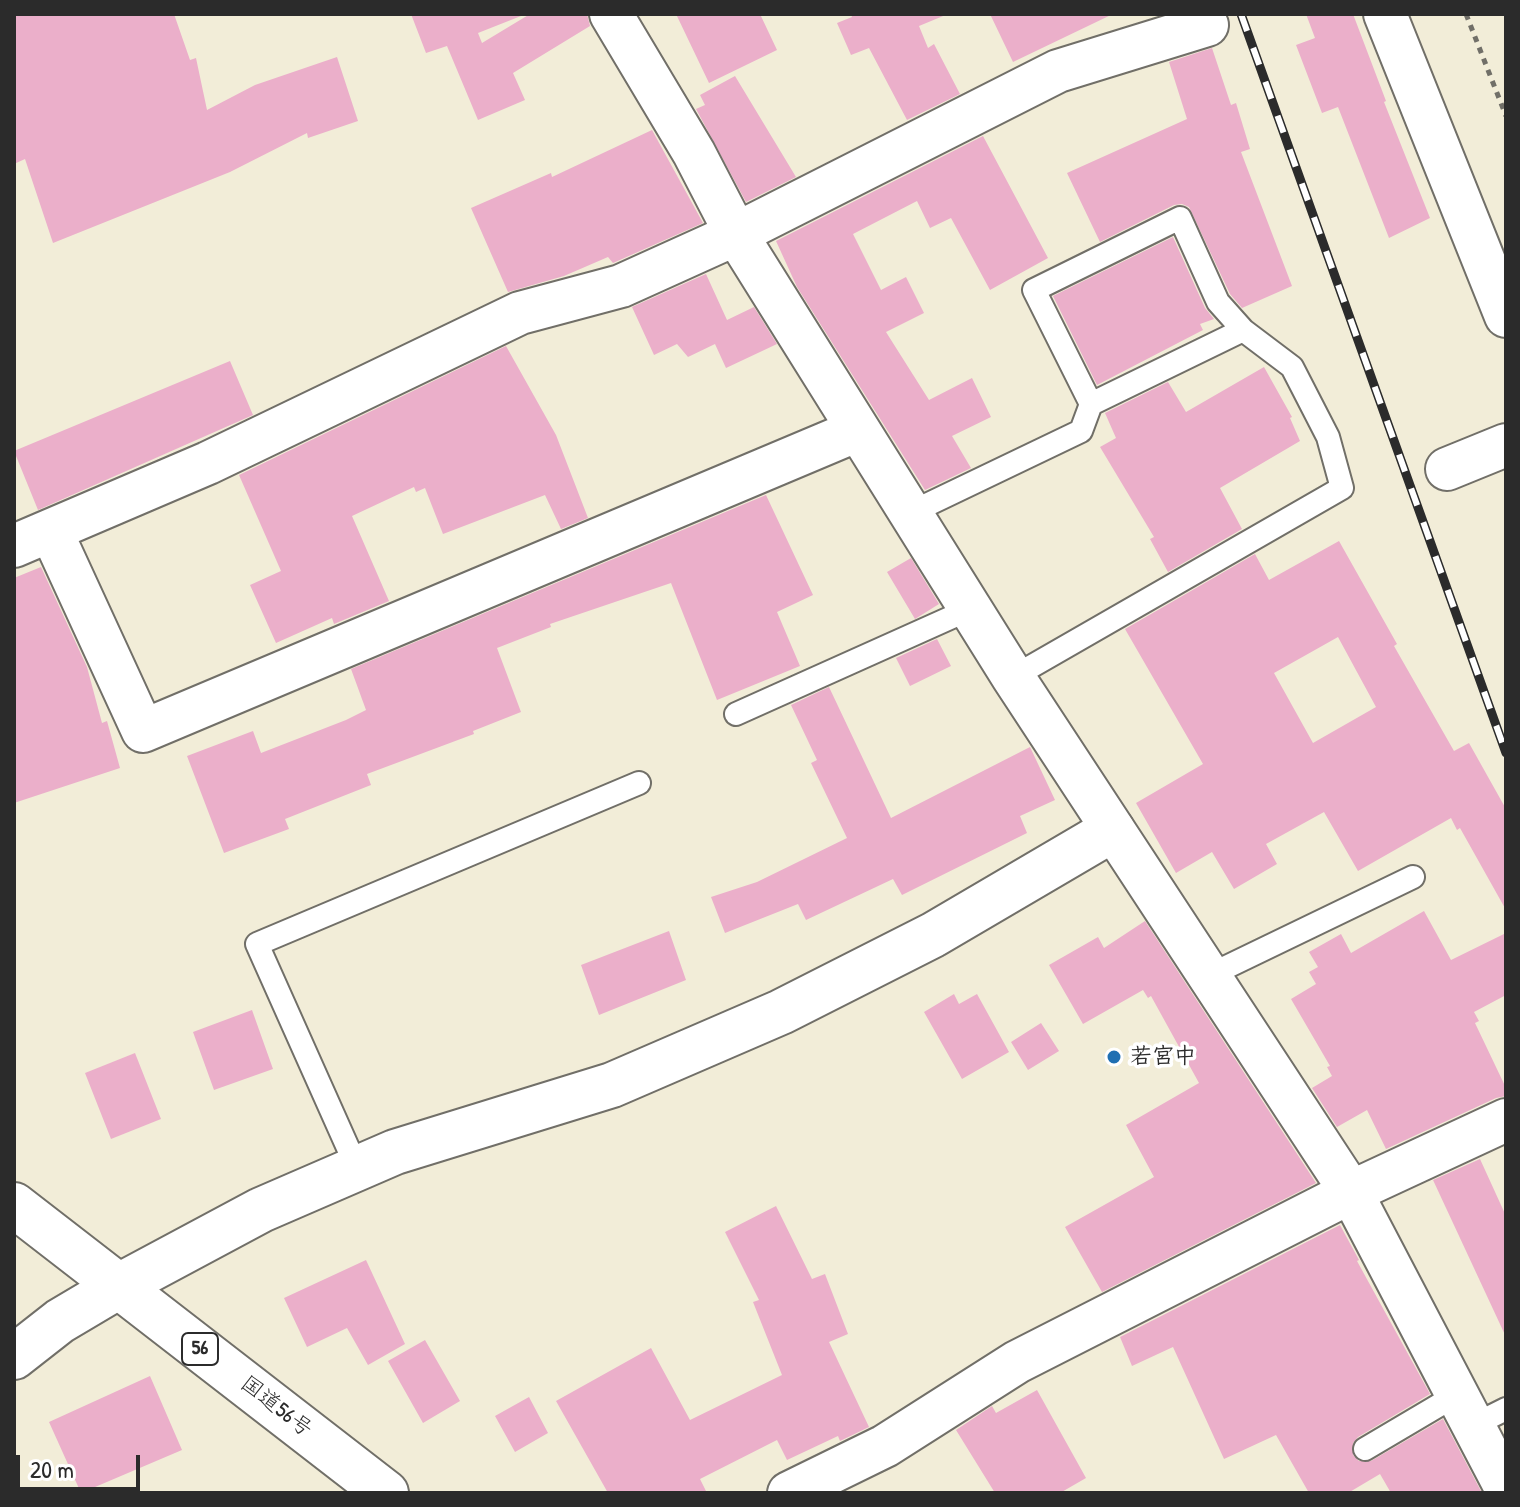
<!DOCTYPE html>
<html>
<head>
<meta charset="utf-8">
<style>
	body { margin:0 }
	#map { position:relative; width:1520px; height:1507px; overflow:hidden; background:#f2edd8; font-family:"Patrick Hand",sans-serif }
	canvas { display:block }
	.frame { position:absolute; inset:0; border:16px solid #2b2b2b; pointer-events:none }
	.scale { position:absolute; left:16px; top:1455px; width:124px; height:36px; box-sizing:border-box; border:4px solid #2b2b2b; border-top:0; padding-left:10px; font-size:24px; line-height:28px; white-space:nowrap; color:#2b2b2b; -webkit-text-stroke:6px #fff; paint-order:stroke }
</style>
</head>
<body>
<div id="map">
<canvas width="1520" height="1507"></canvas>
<div class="frame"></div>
<div class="scale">20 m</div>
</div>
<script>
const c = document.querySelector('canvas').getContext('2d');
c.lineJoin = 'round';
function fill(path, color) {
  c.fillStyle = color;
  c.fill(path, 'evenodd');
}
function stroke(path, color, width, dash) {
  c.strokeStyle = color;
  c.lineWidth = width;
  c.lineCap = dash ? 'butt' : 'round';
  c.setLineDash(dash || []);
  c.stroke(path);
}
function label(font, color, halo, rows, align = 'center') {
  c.font = font + ' "Patrick Hand","Klee One",sans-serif';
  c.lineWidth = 7;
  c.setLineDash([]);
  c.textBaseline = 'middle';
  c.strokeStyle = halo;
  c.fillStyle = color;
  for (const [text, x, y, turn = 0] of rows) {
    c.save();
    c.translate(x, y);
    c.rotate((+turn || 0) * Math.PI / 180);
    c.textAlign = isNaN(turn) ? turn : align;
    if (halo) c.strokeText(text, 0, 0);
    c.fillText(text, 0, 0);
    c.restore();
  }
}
const building = new Path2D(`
	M14,14h160l16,46 6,-2 11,52 48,-25 82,-28 21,64 -50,17 -1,-5 -77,39 -177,71 -28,-84 -11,5z
	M411,14h110v2l-43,17 4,10 48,-29h57l3,12 -77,47 12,27 -47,20 -31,-74 -21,7z
	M676,14h84l17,36 -68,33z
	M851,14h97l-29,12 9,22 6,-4 26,50 -53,26 -38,-72 -18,7 -14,-32 15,-6z
	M990,14h123l-100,48z
	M1306,14h47l33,87 -2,1 46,116 -41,20 -51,-131 -16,6 -26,-68 19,-7z
	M1212,48l19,57 5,-2 14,46 -9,3 51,134 -50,22 -12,-14 -41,-87 -7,-3 -8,1 -74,37 -33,-69 120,-54 -18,-57z
	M735,76l61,101 -50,25 -50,-93 9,-4 -5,-10z
	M652,130l51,93 -90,40 -5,-6 -44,19 -56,16 -37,-84 80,-35 1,4z
	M983,136l65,122 -58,32 -39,-72 -21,10 -13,-27 -64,33 28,56 25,-13 18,36 -38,19 43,68 43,-22 19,39 -39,19 19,32 -46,22 -128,-203 -21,-46z
	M1173,237l32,71 9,11 -14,5 3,6 -106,55 -44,-89z
	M706,274l21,46 27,-13 23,37 -51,24 -11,-24 -27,13 -11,-13 -23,11 -22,-48z
	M506,346l50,89 32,83 -27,11 -16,-34 -102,39 -18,-46 -9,4 -2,-5 -62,29 37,85 -55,23 -2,-6 -56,25 -26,-58 31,-14 -42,-96z
	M230,361l23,54 -215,95 -24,-59z
	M1264,367l28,50 -2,1 10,23 -80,47 22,41 -74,43 -18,-33 4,-2 -54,-90 16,-9 -11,-25 63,-31 18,30z
	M766,495l47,100 -36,17 23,54 -83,34 -46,-117 -121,41 1,3 -54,21 24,64 -48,19 1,3 -107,40 4,11 -86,34 4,10 -65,24 -37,-97 66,-25 8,22 85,-33 20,-10 -15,-41z
	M1339,541l58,103 -3,2 60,105 15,-8 37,66v101l-46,-82 -3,2 -6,-12 -93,53 -34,-59 -58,32 11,20 -43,25 -22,-37 -36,21 -40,-70 67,-39 -78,-135 130,-75 14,26zM1338,637l38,70 -63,36 -39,-70z
	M911,558l28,46 -24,15 -28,-47z
	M41,567l46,100 15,56 5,-2 13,47 -106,35v-225z
	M937,639l14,27 -41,20 -14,-28z
	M829,687l62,131 139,-71 25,53 -35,16 7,17 -125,62 -9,-16 -87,41 -8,-16 -73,29 -14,-36 46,-15 90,-44 -36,-75 6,-3 -26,-55z
	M1424,911l27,49 55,-27v62l-32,17 5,9 -4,2 31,65v8l-10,2 -110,51 -19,-39 -30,17 -25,-39 20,-12 -5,-9 3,-1 -39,-67 25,-15 -7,-12 9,-5 -9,-15 32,-18 10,19z
	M1145,921l171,262 -214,109 -37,-65 89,-50 -28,-52 73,-42 -48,-87 -3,2 -5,-8 -60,34 -34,-59 49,-28 6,11z
	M669,931l17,49 -87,35 -18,-50z
	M954,994l5,10 18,-10 32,58 -47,27 -38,-67z
	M252,1010l21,59 -59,21 -21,-58z
	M1041,1023l18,28 -31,19 -17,-28z
	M135,1053l26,66 -50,20 -26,-66z
	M1480,1159l26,57v121l-73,-157z
	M776,1206l36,73 13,-5 23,60 -19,8 40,85 -29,14 -2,-5 -51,24 -10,-20 -77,39 7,14h-99l-52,-92 95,-53 39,72 92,-45 -29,-73 6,-2 -34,-68z
	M1340,1225l19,35 -2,1 73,133 -72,43 -5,6v12l6,6h12l72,-42 39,74h-91l-11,-19 -32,19h-39l-33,-58 -52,24 -51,-112 -41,19 -12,-29z
	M366,1260l39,84 -37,21 -21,-37 -40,19 -23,-49z
	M425,1340l35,61 -37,22 -35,-62z
	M150,1376l32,74 -101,43 -32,-71z
	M1037,1390l49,88 -26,15h-65l-39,-63 36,-24 4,7z
	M529,1397l19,36 -33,19 -20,-36z`);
const path = new Path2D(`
	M1466,14l40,102`);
const lane = new Path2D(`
	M910,513l171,-82 10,-27
	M1013,677l329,-189 -14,-51 -36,-70 -49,-37 -152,74 -57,-114 146,-72 38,84 25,28
	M736,714l234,-105
	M1208,976l205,-99
	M357,1168l-100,-224 382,-161
	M1474,1425l32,-16
	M1365,1449l93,-55`);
const street = new Path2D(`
	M611,14l83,139 42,81 277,443 338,515 155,296
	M1385,14l121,302
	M1447,469l59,-24
	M51,531l92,200 715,-301
	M14,546l194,-83 312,-150 101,-27 115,-52 322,-163 149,-46
	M789,1493l96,-47 132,-84 334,-170 155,-72`);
const secondary = new Path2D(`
	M14,1357l46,-36 59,-35 142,-76 134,-58 217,-67 169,-73 152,-77 179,-105`);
const highway = new Path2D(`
	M14,1205l372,288`);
const rail = new Path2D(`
	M1241,14l265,739`);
const markers = [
	[1114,1057,8,"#1f6fb2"]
];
const shields = [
	[200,1349,36]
];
const shieldNames = [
	["56",200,1349]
];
const poiNames = [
	["若宮中",1130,1057]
];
const streetNames = [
	["国道56号",276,1407,38]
];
fill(building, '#ebafca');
stroke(lane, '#716f68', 26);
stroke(street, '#716f68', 46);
stroke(secondary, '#716f68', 48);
stroke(highway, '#716f68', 48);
stroke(path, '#716f68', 5, [6, 6]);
stroke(lane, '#fff', 22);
stroke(street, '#fff', 42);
stroke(secondary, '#fff', 44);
stroke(highway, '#fff', 44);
stroke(rail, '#2b2b2b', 9);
stroke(rail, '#fff', 6, [18]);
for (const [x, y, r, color] of markers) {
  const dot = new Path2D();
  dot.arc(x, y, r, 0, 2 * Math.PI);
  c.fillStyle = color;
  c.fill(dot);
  stroke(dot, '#fff', 3);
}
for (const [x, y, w] of shields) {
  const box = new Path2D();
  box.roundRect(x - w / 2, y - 16, w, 32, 6);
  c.fillStyle = '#fff';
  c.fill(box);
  stroke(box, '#2b2b2b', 2);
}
label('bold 20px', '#2b2b2b', null, shieldNames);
label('bold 22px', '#2b2b2b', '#fff', poiNames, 'left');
label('22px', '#2b2b2b', '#fff', streetNames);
</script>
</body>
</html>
